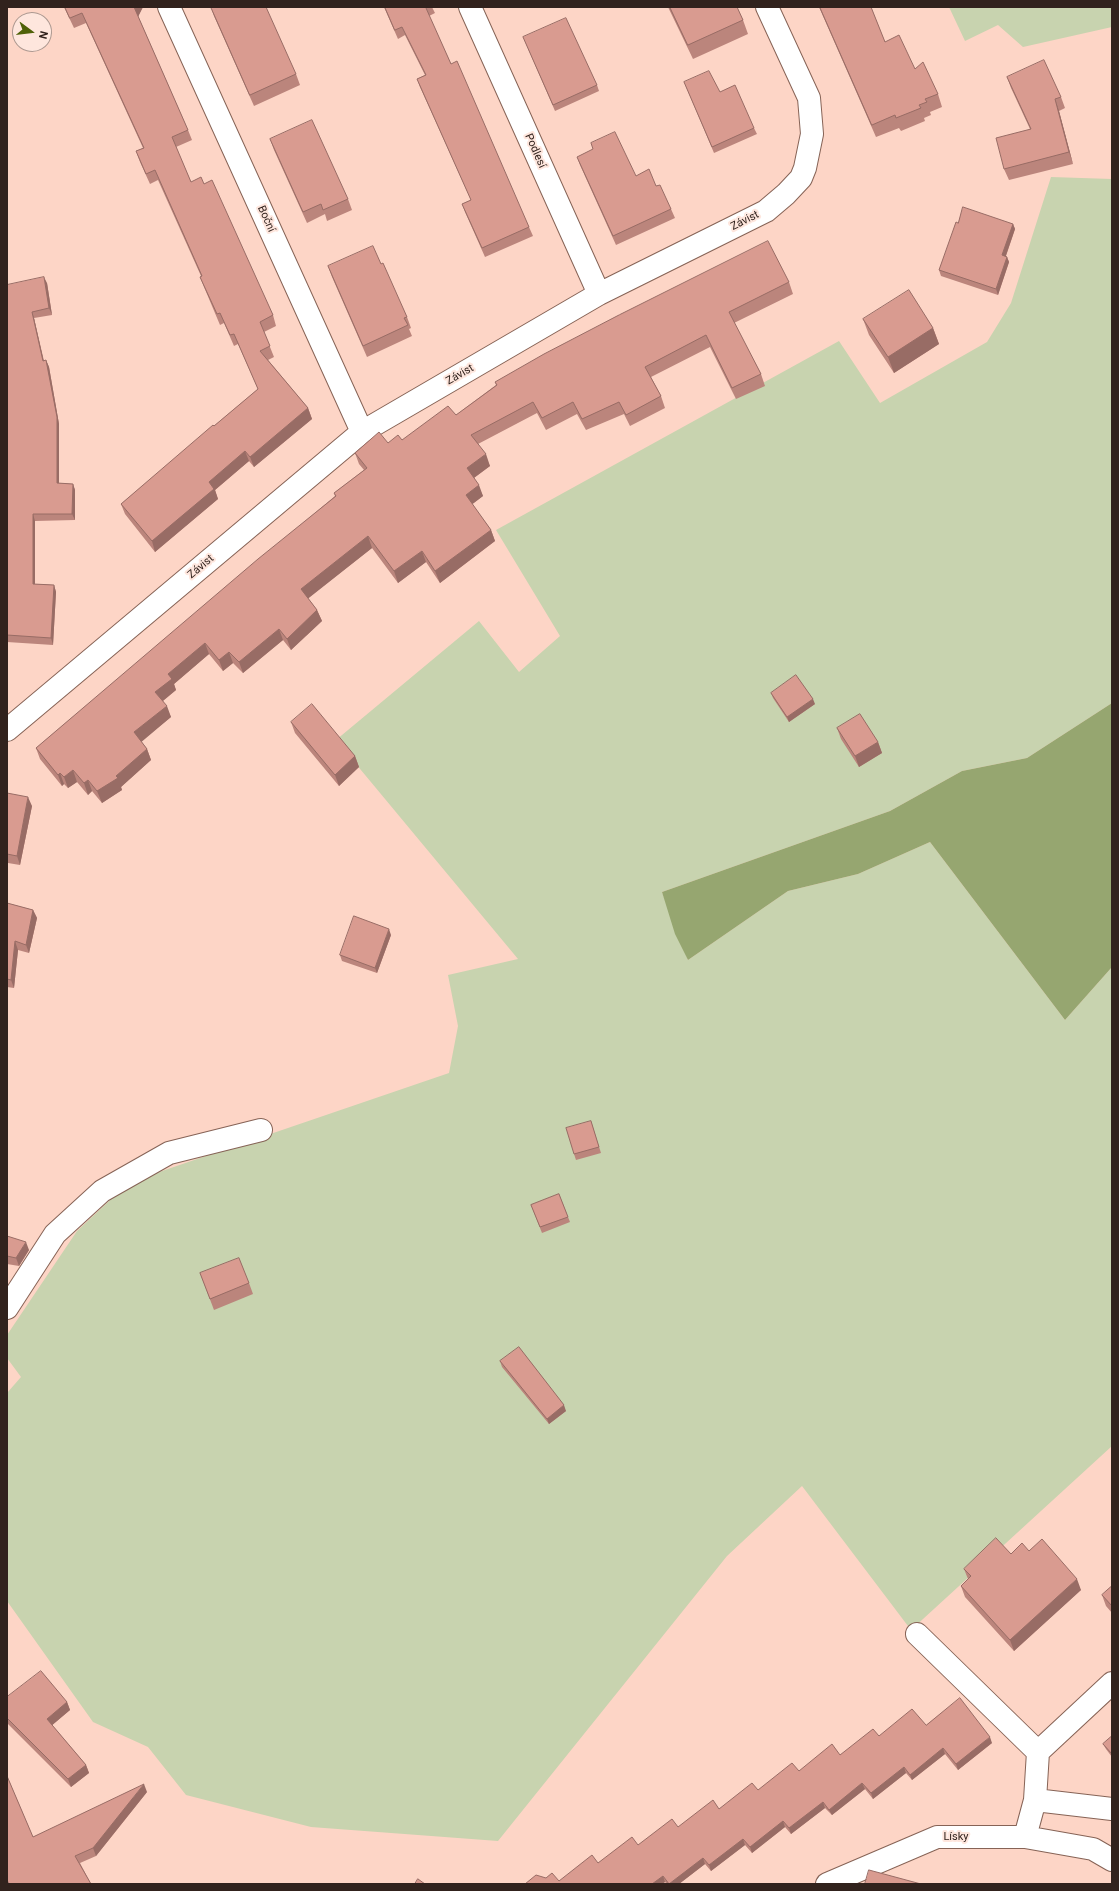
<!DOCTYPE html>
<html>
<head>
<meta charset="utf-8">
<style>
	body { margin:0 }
	#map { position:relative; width:1119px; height:1891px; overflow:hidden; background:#fdd5c6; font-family:Roboto,sans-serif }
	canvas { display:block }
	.frame { position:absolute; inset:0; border:8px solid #31221d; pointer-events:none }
	.north { position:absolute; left:12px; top:12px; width:40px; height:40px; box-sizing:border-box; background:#fee6dd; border:1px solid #ac9890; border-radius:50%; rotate:105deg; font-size:11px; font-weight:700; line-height:16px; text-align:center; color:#31221d }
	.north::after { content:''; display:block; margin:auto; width:14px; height:18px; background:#4f6108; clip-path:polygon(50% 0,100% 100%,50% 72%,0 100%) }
</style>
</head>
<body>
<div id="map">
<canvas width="1119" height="1891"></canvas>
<div class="frame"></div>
<div class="north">N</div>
</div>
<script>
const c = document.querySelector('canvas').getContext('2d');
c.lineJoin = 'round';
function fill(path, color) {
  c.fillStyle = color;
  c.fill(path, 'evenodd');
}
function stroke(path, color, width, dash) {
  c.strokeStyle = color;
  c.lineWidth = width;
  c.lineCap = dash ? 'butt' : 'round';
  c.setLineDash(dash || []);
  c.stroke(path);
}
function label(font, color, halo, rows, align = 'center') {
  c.font = font + ' Roboto,sans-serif';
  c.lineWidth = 4;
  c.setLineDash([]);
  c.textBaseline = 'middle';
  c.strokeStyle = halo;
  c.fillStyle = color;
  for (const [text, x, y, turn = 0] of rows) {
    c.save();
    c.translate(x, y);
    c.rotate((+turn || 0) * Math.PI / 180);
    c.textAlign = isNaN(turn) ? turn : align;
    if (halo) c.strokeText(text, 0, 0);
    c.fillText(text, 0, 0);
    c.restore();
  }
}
const green = new Path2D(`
	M949,7h163v20l-89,20 -25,-22 -33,16z
	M1051,177l61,2v524l-85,55 -65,13 -72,40 -228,81 26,68 100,-69 70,-17 72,-32 135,178 47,-53v479l-201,184 -109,-144 -75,70 -229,285 -187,-14 -125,-32 -38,-48 -55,-25 -86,-121v-208l14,-16 -14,-19v-23l70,-104 48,-45 37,-15 287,-98 9,-47 -10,-51 70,-16 -182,-219 143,-119 40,51 41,-36 -64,-106 343,-189 41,62 107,-61 24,-39z`);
const forest = new Path2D(`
	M1112,703v264l-47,53 -135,-178 -72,32 -70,17 -100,69 -13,-26 -13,-42 228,-81 72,-40 65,-13z`);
const minor = new Path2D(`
	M169,7l193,425
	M470,7l129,287
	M7,730l355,-298 237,-138 167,-83 20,-17 15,-16 4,-10 7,-34 -3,-36 -42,-91
	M7,1308l48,-74 47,-43 67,-38 92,-23
	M917,1634l121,118
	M1035,1800l77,9
	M1025,1837l10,-37 3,-48 74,-69
	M827,1884l110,-47h88l68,12 19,11`);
const wall = new Path2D(`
	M64,7h79l-5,9 50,114 4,10 -16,7 15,35 13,2 69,131 3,11 -12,6 10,25 -6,3 40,48 4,11 -58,48 -5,-6 -34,29 3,9 -63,53 -30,-38 -4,-10 137,-115 -20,-45 -4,2 -10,-23 -4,2 -16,-38 -4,-10 1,-1 -43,-96 -8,4 -10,-22 -4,-11 7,-3 -57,-125 -12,5z
	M211,7l85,67 4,11 -46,21 -40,-90z
	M384,7h48l3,6 -6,3 22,48 78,163 4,9 -48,21 -20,-45 -3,-8 9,-4 -51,-113 -3,-8 8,-4 -20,-40 -7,4z
	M668,7h69l6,13 5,14 -55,25z
	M819,7h52l14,35 30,27 23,25 4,13 -12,5 1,3 -7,3 1,3 -24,10 -2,-3 -23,9z
	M523,37l74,48 2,6 -44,20z
	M1007,77l54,20 4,11 -6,3 14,53 -64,16 -5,-11 26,-40 -19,-41z
	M684,82l36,10 34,36 3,6 -43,19z
	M270,139l78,60 4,11 -25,11 -2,-7 -18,9 -33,-73z
	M577,157l59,19 20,10 15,23 4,9 -59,27 -36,-80z
	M958,223l55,1 2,5 -9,27 1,1 2,5 -11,33 -57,-19 -2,-6z
	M381,264l26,53 4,11 -2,1 3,7 -45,21 -35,-80 -4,-11z
	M789,282l4,12 -59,29 27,51 4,12 -29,13 -26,-52 -59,30 10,19 4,12 -35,18 -6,-12 -38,16 -9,-16 -31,16 -9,-17 -59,31 12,22 -16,12 9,18 -11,8 19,26 4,11 -55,42 -14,-21 -28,21 -26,-35 -64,50 9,12 5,11 -31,29 -8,-10 -40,33 -10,-10 -10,8 -14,-17 -35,30 2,6 -13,11 8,16 -30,24 6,8 4,11 -30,27 1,3 -20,13 -10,-12 -4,4 -11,-13 -9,6 -4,-4 -2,2 -22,-27 -4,-11 299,-252 -1,-3 30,-23 -5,-6 -4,-11 33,-10 14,-3 54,-25 40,-30 -1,-3z
	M47,283l5,32 -18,3 10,43 2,-1 3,7 10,57v59l14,1 2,6v30l-40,1v63l19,1 2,7 -3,53 -46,-3v-357z
	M863,319l70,9 6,16 -45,29 -25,-38z
	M771,693l44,11 -26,18 -16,-24z
	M291,722l64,34 4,11 -20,19 -44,-53z
	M837,728l41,14 4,11 -23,14 -18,-28z
	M7,793l25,13 -12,59 -12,-2 -1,5z
	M7,903l26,7 4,8 -8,35 -11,-3 -4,38 -7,-1z
	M391,935l-14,38 -35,-12 -2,-6z
	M591,1121l10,32 -25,7 -2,-6z
	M559,1194l11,28 -28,11 -11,-28z
	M7,1236l22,14 -10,16 -12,-2z
	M200,1273l49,10 4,11 -39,16z
	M500,1361l66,50 -17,13 -47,-57z
	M1029,1551l52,39 -67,61 -49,-54 -4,-11 7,-7 -4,-10 47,-15z
	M1112,1586v27l-6,-7 -4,-11z
	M7,1697l60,5 3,8 -18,15 34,40 3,8 -18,14 -64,-64z
	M926,1725l66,18 -34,27 -13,-16 -33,26 -6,-7 -33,26 -8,-10 -33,26 -7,-7 -34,26 -6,-7 -33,26 -7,-8 -34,26 -6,-7 -26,20h-12l-2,-2 -3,2h-137l34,-3 39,-18 121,-54 80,-38 41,-16 39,-19z
	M1112,1736v21l-6,-8 -3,-5z
	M7,1776l26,61 114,-45 -51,64 -16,7 11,21h-83l-1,-3z`);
const shadedWall = new Path2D(`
	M134,7h9l-5,10z
	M1055,99l4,12 14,53 -4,-12z
	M1013,224l2,5 -11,32 -2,-6z
	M1007,257l2,5 -11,33 -2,-6z
	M44,277l3,6 5,32 -3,-7z
	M32,312l2,6 11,49 -2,-6z
	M933,328l6,16 -45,29 -6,-16z
	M46,360l3,7 10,57v66l-2,-7z
	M308,408l4,11 -58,48 -4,-10z
	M245,451l4,10 -34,29 3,9 -63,53 -3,-11 57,-59z
	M486,454l4,12 -19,14 -4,-12z
	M73,484l2,6v30l-3,-6z
	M479,485l4,11 -13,10 -4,-11z
	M33,514l2,7v69l-2,-6z
	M491,530l4,11 -55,42 -5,-12z
	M368,536l4,12 -67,53 -4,-12z
	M422,551l4,11 -28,21 -4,-12z
	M54,585l2,7 -3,53 -2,-7z
	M317,610l5,11 -31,29 -4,-11z
	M279,629l4,11 -40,33 -4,-11z
	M205,643l4,11 -35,30 2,6 -17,14 -4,-12 13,-18z
	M229,652l4,11 -10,8 -4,-11z
	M813,699l2,5 -26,18 -2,-5z
	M167,706l4,11 -32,27 -5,-12z
	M878,742l4,11 -23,14 -4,-11z
	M147,749l4,11 -30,27 1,3 -20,13 -5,-12 19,-15z
	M355,756l4,11 -20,19 -4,-11z
	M73,770l4,12 -9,6 -4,-11z
	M60,773l4,11 -2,2 -4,-11z
	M88,780l4,11 -4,4 -4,-12z
	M28,797l4,9 -12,59 -3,-9z
	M33,910l4,8 -8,35 -3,-8z
	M389,929l2,6 -14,38 -2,-5z
	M15,941l3,9 -4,38 -3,-8z
	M26,1242l3,8 -10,16 -3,-8z
	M564,1405l2,6 -17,13 -2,-5z
	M1077,1579l4,11 -67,61 -4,-11z
	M67,1702l3,8 -20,17 -3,-8z
	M990,1737l2,6 -34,27 -2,-6z
	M943,1748l2,6 -33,26 -2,-5z
	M86,1765l3,8 -18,14 -3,-8z
	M904,1767l2,6 -33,26 -2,-6z
	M862,1783l3,6 -33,26 -3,-5z
	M144,1784l3,8 -51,64 -3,-8z
	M823,1802l2,6 -34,26 -2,-6z
	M783,1821l2,6 -33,26 -2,-6z
	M743,1839l2,6 -34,26 -2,-6z
	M703,1858l2,6 -26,20h-10z
	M663,1876l2,6 -3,2h-10z`);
const building = new Path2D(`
	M65,7h69l54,123 -16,7 19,45 10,-5 3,7 8,-4 61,135 -13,7 10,24 -10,5 48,57 -58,49 -5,-6 -36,31 5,7 -62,52 -31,-37 92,-79 1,1 44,-37 -24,-55 -4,1 -10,-22 -3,1 -17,-37 2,-1 -47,-106 -9,4 -10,-23 8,-3 -62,-135 -12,5z
	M211,7h55l30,67 -46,21z
	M385,7h42l-1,1 25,56 6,-3 72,166 -47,21 -20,-44 9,-4 -54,-121 9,-4 -24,-48 -7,3z
	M670,7h67l6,13 -55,25z
	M820,7h51l14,35 14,-7 16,34 8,-7 15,32 -13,5 2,3 -8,3 2,3 -25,10 -1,-3 -23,10z
	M566,18l31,67 -44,20 -30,-68z
	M1044,60l17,37 -6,2 14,53 -65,17 -8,-31 35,-9 -24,-52z
	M709,71l11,21 15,-7 19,43 -42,19 -28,-65z
	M312,120l36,79 -25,11 -2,-6 -18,8 -33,-73z
	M615,132l21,44 13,-7 7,17 4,-1 11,24 -58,27 -36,-79 16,-8 -2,-6z
	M963,207l50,17 -11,31 5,2 -11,32 -57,-19 17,-48 2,1z
	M768,241l21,41 -60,30 32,62 -29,14 -26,-53 -61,32 16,29 -35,19 -7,-13 -37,17 -9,-17 -31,16 -9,-16 -62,33 15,19 -19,14 12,17 -13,10 25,35 -56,41 -13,-20 -28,20 -26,-35 -67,53 16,21 -30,29 -8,-10 -40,33 -10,-10 -10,8 -14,-17 -37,31 4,5 -17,13 12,14 -33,26 13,17 -31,27 2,2 -21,13 -9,-11 -4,3 -11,-13 -9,7 -4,-4 -2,2 -22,-27 222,-189 78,-63 -2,-3 33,-25 -12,-15 24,-21 9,11 10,-8 4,5 46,-34 8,9 41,-30 -2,-3 49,-28 75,-39z
	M373,246l8,18 2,-1 24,54 -3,1 4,7 -45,21 -35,-80z
	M44,277l5,31 -17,4 11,49 3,-1 11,57v66l16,1 -1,30h-39v70l21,1 -3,53 -44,-3v-350z
	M909,290l24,38 -45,29 -25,-38z
	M796,675l17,24 -26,18 -16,-24z
	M312,704l43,52 -20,19 -44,-53z
	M860,714l18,28 -23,14 -18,-28z
	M7,793l21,4 -11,59 -10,-2z
	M7,903l26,7 -7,35 -11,-4 -4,39 -4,-1z
	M354,916l35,13 -14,39 -35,-13z
	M591,1121l8,26 -25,7 -8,-26z
	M559,1194l9,23 -28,10 -9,-22z
	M7,1236l19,6 -10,16 -9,-2z
	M239,1258l10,25 -39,16 -10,-26z
	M519,1347l45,58 -17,14 -47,-58z
	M996,1538l15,16 11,-11 7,8 13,-12 35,40 -67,61 -49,-54 10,-10 -7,-7z
	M1112,1586v20l-10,-11z
	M41,1671l26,31 -20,17 39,46 -18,14 -61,-61v-21z
	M960,1698l30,39 -34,27 -13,-16 -33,27 -6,-8 -33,26 -9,-10 -33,27 -6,-8 -34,26 -6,-7 -33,26 -7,-8 -34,26 -6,-7 -34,26 -6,-8 -11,8h-127l11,-9 10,3 6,-5 7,8 33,-26 6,8 34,-26 6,8 34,-26 6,8 35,-27 6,9 33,-26 6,7 34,-27 7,8 33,-27 8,11 33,-26 6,7 33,-27 14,16z
	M1112,1736v18l-9,-10z
	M7,1776l26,61 111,-53 -51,64 -18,8 16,28h-82l-2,-4z
	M869,1870l52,14h-56z
	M418,1879l7,5h-10z`);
const streetNames = [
	["Podlesí",535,151,66],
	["Boční",266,219,66],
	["Závist",745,221,-27],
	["Závist",460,375,-30],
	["Závist",201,567,-40],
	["Lísky",956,1837]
];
fill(green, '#c8d3af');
fill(forest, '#96a670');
stroke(minor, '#866356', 24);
stroke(minor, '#fff', 22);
fill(wall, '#bb857c');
fill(shadedWall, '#986c65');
fill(building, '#d99b90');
stroke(building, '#986c65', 1);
label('11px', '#31221d', '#fee6dd', streetNames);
</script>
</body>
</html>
